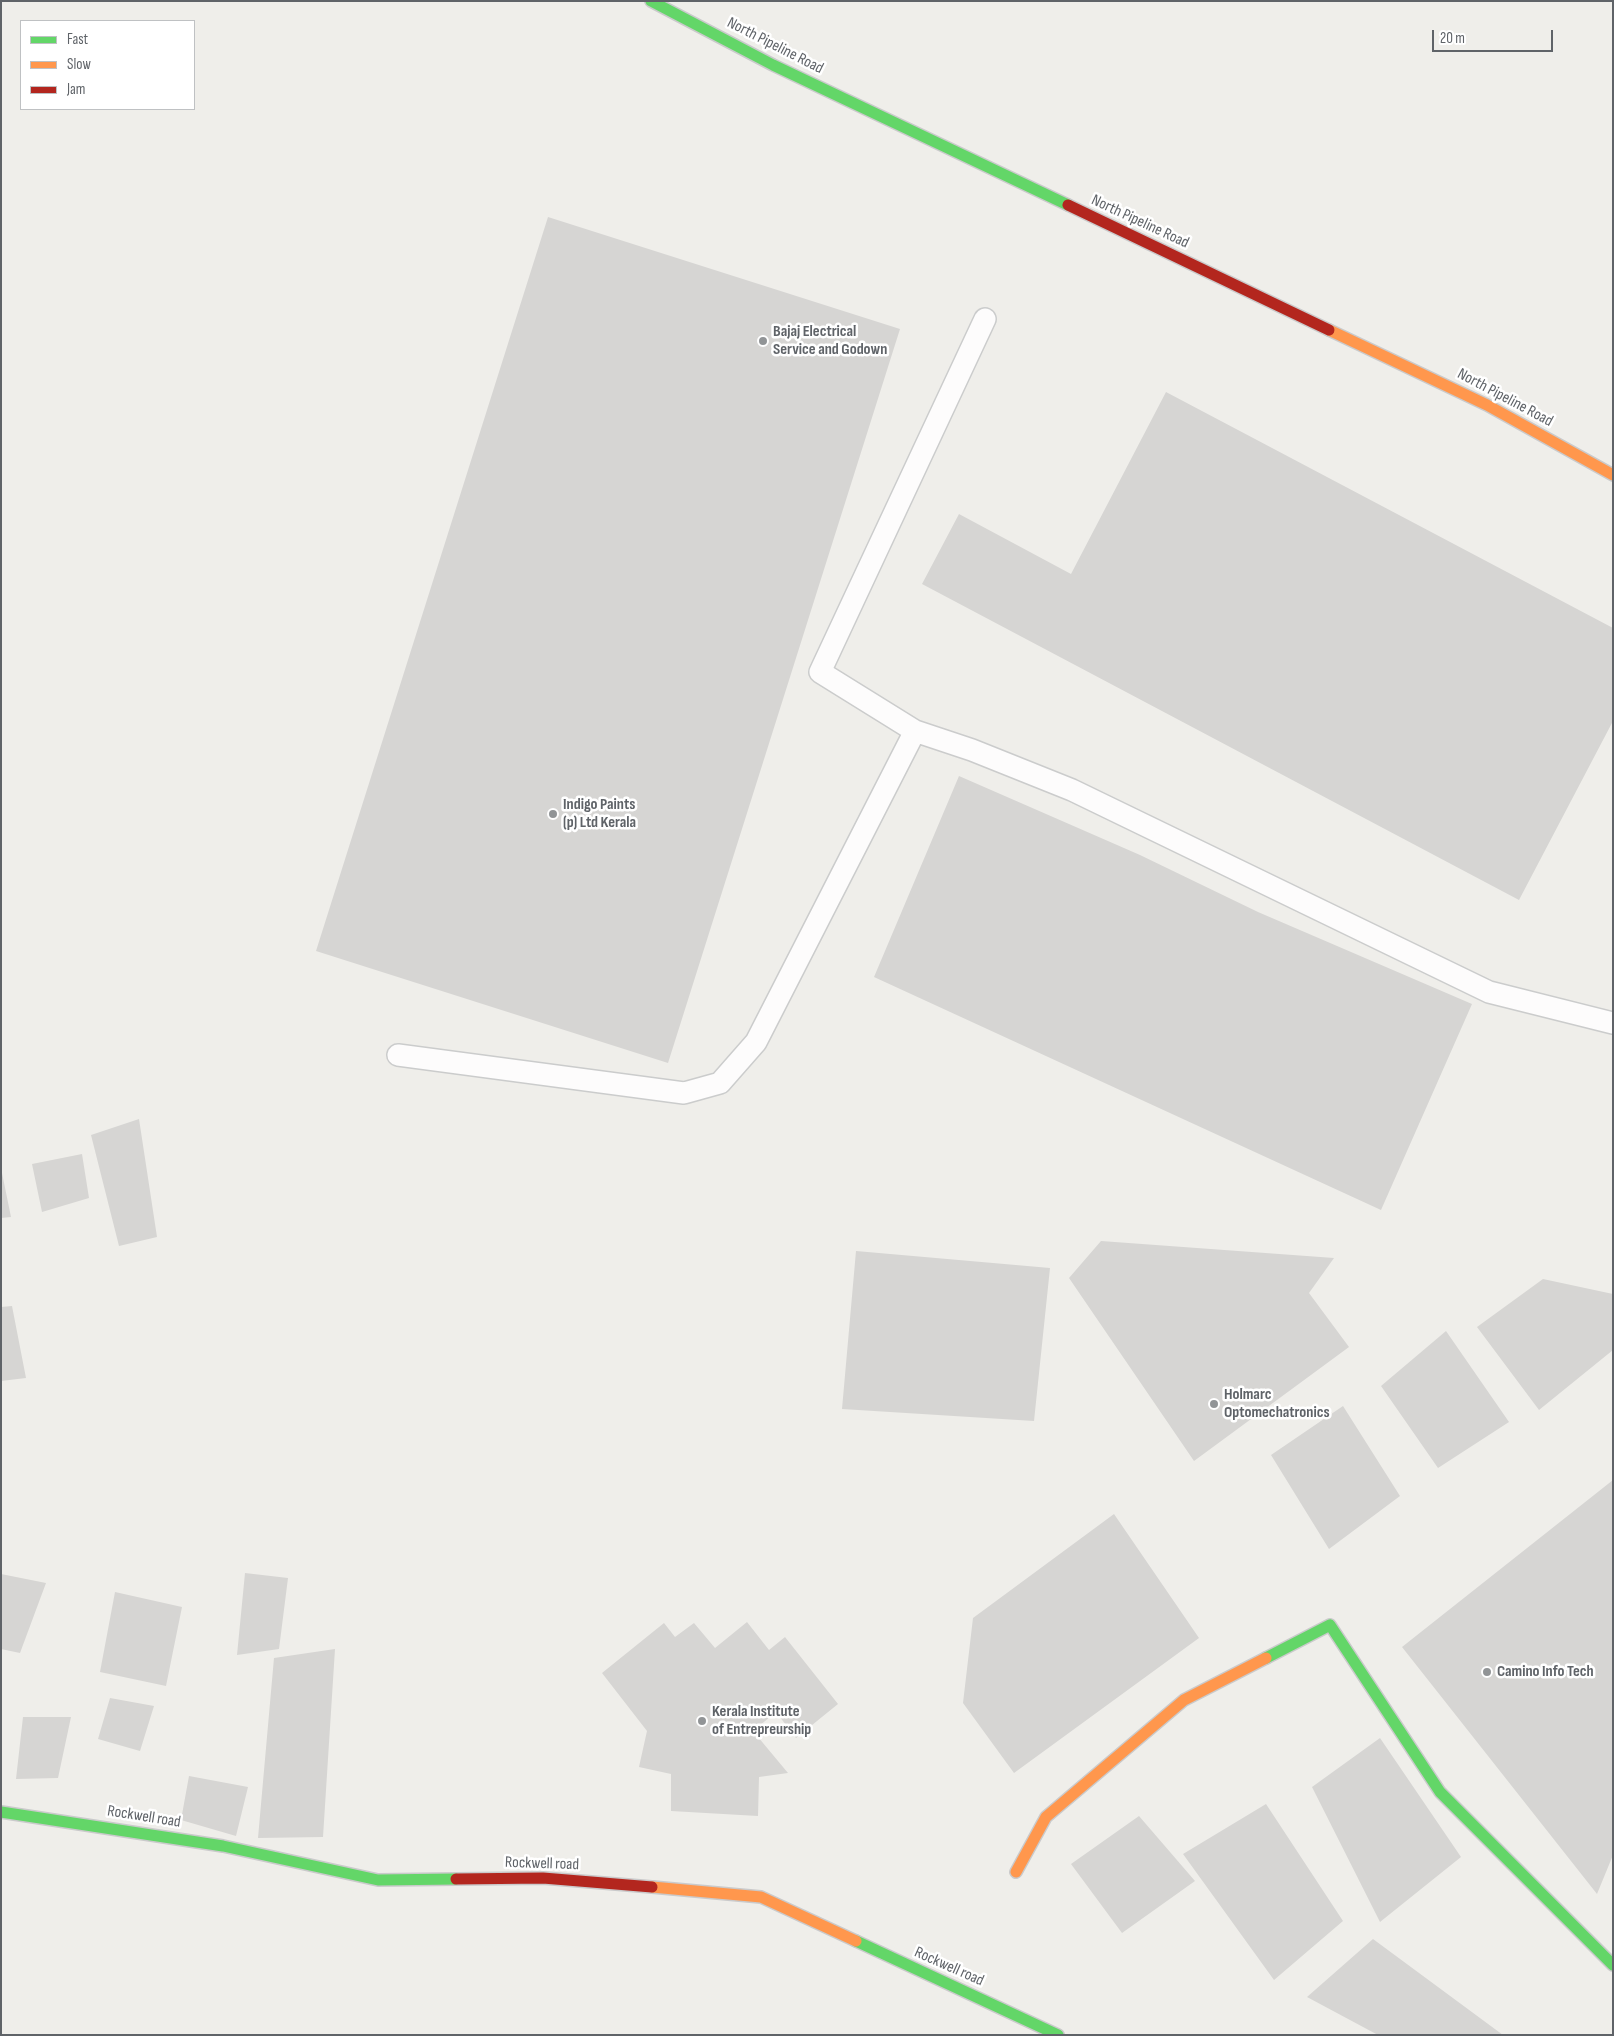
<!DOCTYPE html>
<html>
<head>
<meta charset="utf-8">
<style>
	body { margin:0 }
	#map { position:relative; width:1614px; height:2036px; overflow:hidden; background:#efeeea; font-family:"Sofia Sans Condensed",sans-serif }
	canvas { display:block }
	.frame { position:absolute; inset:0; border:2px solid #5f6368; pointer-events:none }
	.legend { position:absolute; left:20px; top:20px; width:175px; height:90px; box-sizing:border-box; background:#fff; border:1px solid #bfc1c3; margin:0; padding:6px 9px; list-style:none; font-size:15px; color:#5f6368 }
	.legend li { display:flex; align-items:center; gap:10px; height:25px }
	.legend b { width:25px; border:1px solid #bfc1c3 }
	.scale { position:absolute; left:1432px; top:30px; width:121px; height:22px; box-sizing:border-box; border:2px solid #5f6368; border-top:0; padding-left:6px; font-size:15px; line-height:18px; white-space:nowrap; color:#5f6368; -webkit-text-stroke:4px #fff; paint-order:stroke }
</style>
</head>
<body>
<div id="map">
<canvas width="1614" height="2036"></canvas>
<div class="frame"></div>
<ul class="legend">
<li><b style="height:6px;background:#63d668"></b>Fast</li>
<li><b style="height:6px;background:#ff974d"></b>Slow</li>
<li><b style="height:6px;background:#b3261e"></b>Jam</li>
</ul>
<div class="scale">20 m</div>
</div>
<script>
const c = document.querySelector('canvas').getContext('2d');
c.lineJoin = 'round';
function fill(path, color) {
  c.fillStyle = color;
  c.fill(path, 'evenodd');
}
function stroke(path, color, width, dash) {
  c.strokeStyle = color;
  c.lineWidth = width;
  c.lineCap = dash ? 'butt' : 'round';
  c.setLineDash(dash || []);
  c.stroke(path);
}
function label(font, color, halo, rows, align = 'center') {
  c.font = font + ' "Sofia Sans Condensed",sans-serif';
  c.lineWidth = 5;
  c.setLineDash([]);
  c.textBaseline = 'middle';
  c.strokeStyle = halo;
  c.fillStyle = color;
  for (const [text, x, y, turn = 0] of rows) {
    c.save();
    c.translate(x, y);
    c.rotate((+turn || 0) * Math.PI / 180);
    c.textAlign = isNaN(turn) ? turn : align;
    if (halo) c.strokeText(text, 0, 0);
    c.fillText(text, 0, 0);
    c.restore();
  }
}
const building = new Path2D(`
	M548,217l352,112 -232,734 -352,-112z
	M1166,392l447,236v93l-94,179 -597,-316 37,-70 112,60z
	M959,776l181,79 118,57 214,92 -91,206 -507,-233z
	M139,1119l18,118 -38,9 -28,-111z
	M82,1154l7,44 -47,14 -10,-48z
	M1,1173h1l9,44 -10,1z
	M1101,1241l233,17 -25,35 40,54 -155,114 -125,-183z
	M856,1251l194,17 -16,153 -192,-12z
	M1543,1279l70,15v56l-74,60 -62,-83z
	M12,1306l14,72 -25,3v-74z
	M1446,1331l63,91 -71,46 -57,-82z
	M1343,1406l57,90 -71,53 -58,-94z
	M1613,1480v375l-16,39 -195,-247z
	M1114,1514l85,124 -185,135 -51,-70 10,-85z
	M245,1573l43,5 -9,71 -42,6z
	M1,1574l45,9 -26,70 -19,-4z
	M115,1592l67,15 -16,79 -66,-14z
	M747,1622l22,28 16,-13 53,67 -42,34 -20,-26 -23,19 35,42 -29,4 -1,39 -87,-5v-37l-32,-7 8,-36 -45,-58 62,-50 11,14 19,-14 21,25z
	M335,1649l-12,188 -65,1 16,-180z
	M110,1698l44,8 -14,45 -42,-12z
	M23,1717h48l-13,61 -42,1z
	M1380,1738l81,119 -81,65 -68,-135z
	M189,1776l59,11 -12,49 -55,-16z
	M1266,1804l77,117 -69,59 -91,-126z
	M1139,1816l56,65 -73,52 -51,-69z
	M1373,1939l130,96h-125l-71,-38z`);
const lane = new Path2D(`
	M915,731l-95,-59 165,-353
	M398,1055l286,38 36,-10 36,-41 159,-311 57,19 100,40 417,202 124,31`);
const fast = new Path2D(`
	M651,1l122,64 295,140
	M1266,1658l64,-33 110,167 173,173
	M1,1812l222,34 155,34 78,-1
	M856,1941l202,94`);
const slow = new Path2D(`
	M1329,330l158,75 126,70
	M1016,1872l30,-55 138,-117 82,-42
	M652,1887l109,10 95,44`);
const jam = new Path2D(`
	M1068,205l261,125
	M456,1879l87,-1 109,9`);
const markers = [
	[763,341,5,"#919496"],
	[553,814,5,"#919496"],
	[1214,1404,5,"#919496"],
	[1487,1672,5,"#919496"],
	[702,1721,5,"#919496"]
];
const streetNames = [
	["North Pipeline Road",775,46,27],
	["North Pipeline Road",1140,222,25],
	["North Pipeline Road",1505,398,28],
	["Rockwell road",144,1817,9],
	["Rockwell road",542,1864,2],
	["Rockwell road",949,1967,24]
];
const poiNames = [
	["Bajaj Electrical",773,332],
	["Service and Godown",773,350],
	["Indigo Paints",563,805],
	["(p) Ltd Kerala",563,823],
	["Holmarc",1224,1395],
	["Optomechatronics",1224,1413],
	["Camino Info Tech",1497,1672],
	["Kerala Institute",712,1712],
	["of Entrepreurship",712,1730]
];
fill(building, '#d6d5d3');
stroke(lane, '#cbcccc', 24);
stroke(fast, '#cacacb', 14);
stroke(slow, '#cacacb', 14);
stroke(jam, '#cacacb', 14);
stroke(lane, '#fdfcfc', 21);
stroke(fast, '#63d668', 11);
stroke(slow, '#ff974d', 11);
stroke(jam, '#b3261e', 11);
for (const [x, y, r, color] of markers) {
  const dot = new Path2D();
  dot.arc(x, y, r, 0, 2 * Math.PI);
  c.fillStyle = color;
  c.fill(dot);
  stroke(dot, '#fff', 2);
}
label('16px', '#5f6368', '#fff', streetNames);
label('bold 16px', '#5f6368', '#fff', poiNames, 'left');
</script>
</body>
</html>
